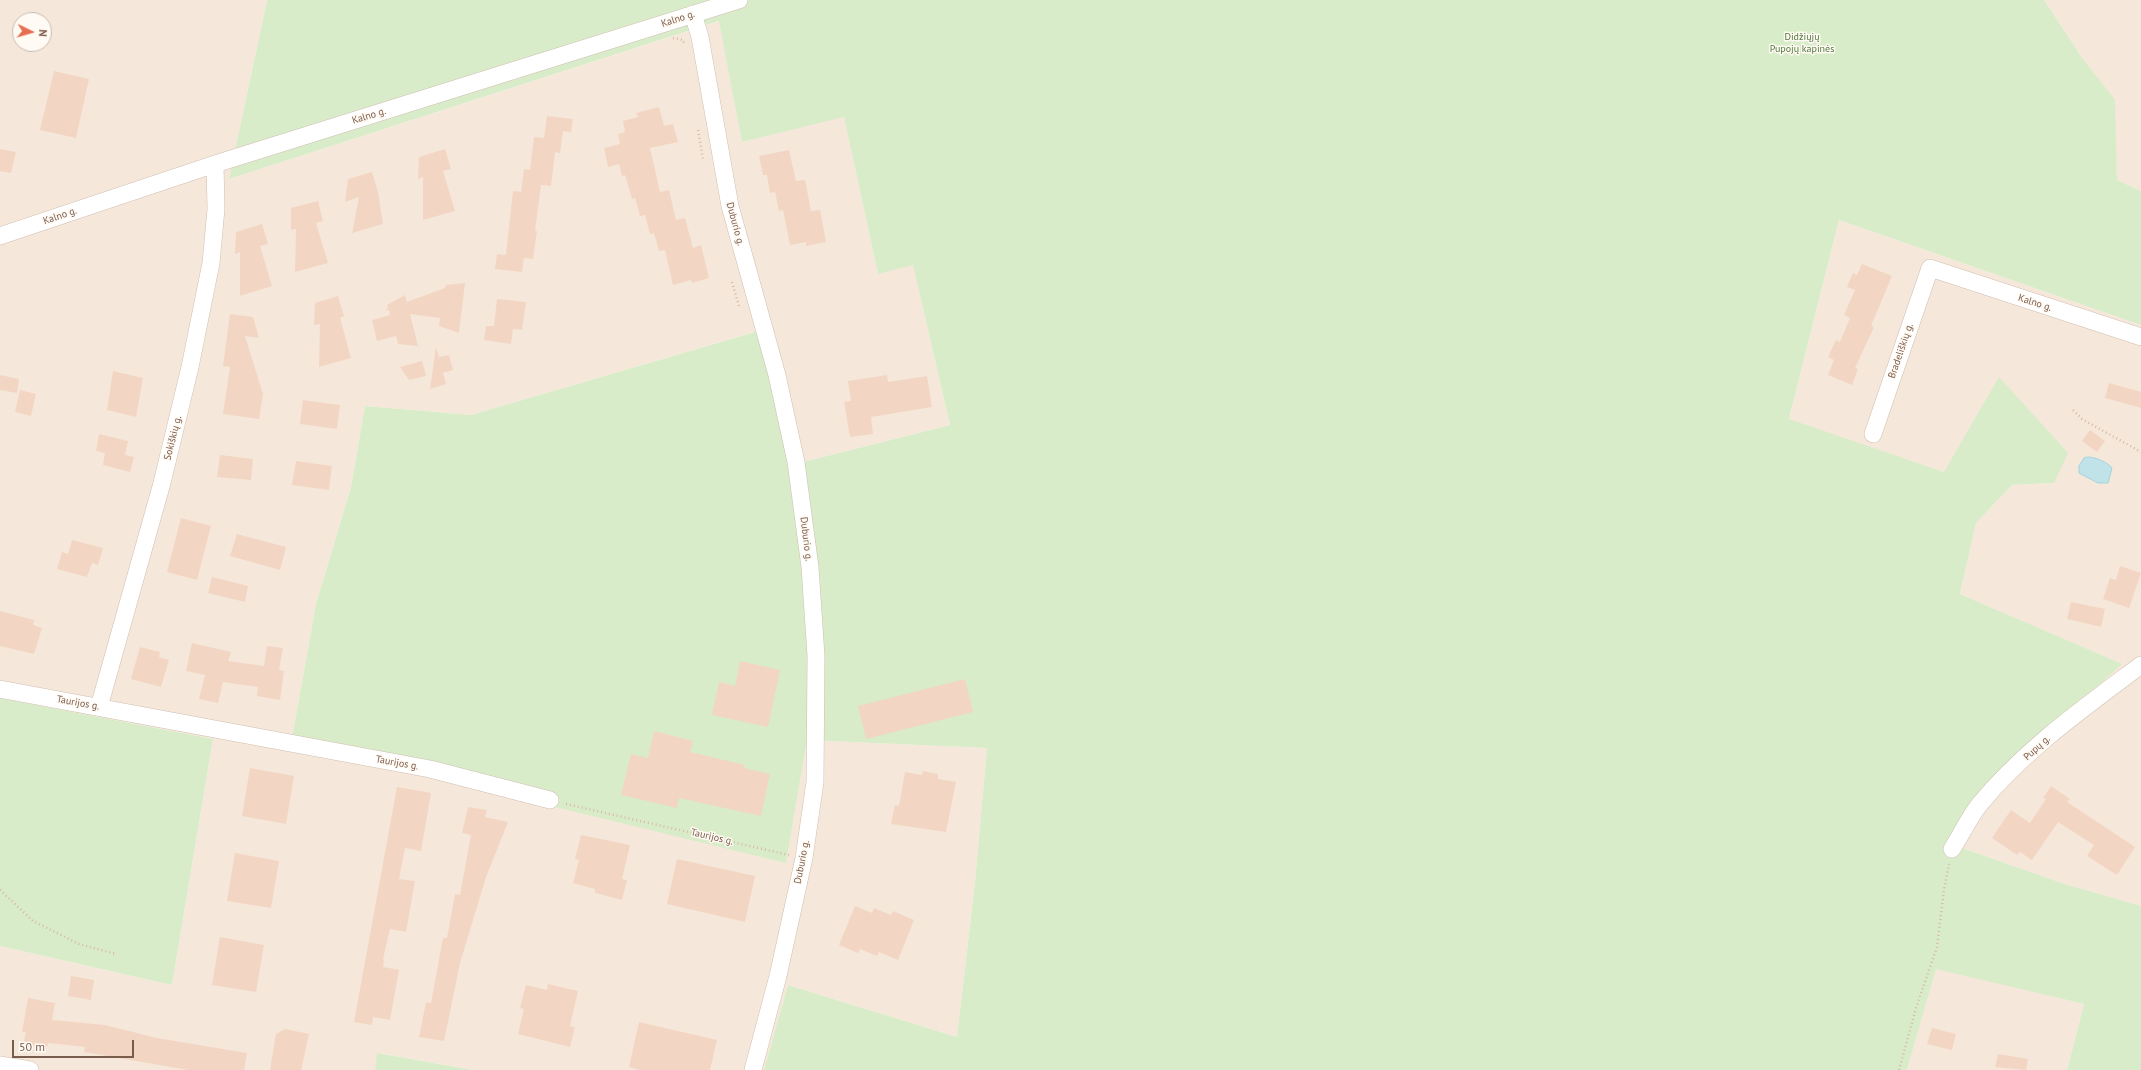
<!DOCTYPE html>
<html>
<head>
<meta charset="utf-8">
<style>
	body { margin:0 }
	#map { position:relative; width:2141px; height:1070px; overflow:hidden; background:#fdf6ec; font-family:"PT Sans",sans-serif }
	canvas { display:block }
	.north { position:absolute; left:12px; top:12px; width:40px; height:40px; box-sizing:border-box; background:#fffaf3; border:1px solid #cabbb1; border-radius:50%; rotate:95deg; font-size:11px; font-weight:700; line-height:16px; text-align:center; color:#7a5c4d }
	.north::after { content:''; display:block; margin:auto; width:14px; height:18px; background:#e76f51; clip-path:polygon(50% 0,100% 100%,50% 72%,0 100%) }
	.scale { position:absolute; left:12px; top:1040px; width:122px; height:18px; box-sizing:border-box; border:2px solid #7a5c4d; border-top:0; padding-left:5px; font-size:12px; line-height:14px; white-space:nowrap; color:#7a5c4d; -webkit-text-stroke:3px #fffaf3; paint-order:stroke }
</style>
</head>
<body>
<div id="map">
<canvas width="2141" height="1070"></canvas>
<div class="north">N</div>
<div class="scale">50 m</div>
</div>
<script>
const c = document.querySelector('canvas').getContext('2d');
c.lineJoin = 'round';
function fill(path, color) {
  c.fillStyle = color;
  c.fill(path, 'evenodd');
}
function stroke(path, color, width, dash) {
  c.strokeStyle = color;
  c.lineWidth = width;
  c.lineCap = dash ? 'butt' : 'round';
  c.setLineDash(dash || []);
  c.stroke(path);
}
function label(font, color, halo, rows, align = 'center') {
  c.font = font + ' "PT Sans",sans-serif';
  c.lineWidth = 3;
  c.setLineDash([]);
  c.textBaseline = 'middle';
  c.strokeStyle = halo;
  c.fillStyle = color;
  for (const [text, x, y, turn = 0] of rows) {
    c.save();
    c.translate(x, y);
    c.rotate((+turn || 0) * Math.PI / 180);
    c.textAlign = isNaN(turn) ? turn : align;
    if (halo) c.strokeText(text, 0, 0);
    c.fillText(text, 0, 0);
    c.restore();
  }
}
const residential = new Path2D(`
	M0,0h267l-38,179 491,-158 22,121 102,-26 34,158 35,-10 37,161 -147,37 -32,-135 -300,88 -106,-9 -14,81 -35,117 -26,145 96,17 400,96 21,-122 180,8 -12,134 -18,155 -169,-52 -24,85h-291l-95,-17 -3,17h-375v-124l172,39 41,-246 -213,-41zM20,20h24v24h-24z
	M2044,0h97v191l-24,-11 -3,-80 -31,-41z
	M1839,220l302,105v581l-79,-23 -114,-40 38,-54 135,-125 -161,-70 16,-71 36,-38 42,-2 -110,-11 -155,-52z
	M1936,968l148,36 -17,66h-160z`);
const green = new Path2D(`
	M267,0h1777l39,59 32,41 2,80 24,11v134l-302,-105 -50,199 155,53 55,-95 69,76 -14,30 -42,2 -36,38 -16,71 162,70 -136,125 -38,54 114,40 79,23v164h-74l17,-66 -148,-35 -29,101h-1143l24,-85 169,52 18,-155 12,-134 -180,-8 -21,123 -400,-97 -96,-17 26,-145 35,-117 14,-81 106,9 301,-88 31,135 147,-37 -37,-160 -35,9 -34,-157 -102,25 -23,-121 -490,158z
	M0,698l213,41 -41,246 -172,-39z
	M377,1053l96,17h-98z`);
const water = new Path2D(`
	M2089,457c8,1 18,5 23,11l-4,15h-10l-19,-10v-7l5,-8z`);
const building = new Path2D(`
	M54,71l35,8 -13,59 -36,-8z
	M659,107l5,19 9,-2 5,18 -28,6 10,44 9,-2 7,30 9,-2 8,30 8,-3 8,33 -17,5 -1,-3 -18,5 -8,-35 -6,1 -5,-18 -4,1 -5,-19 -5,1 -5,-18 -3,1 -7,-24 -3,1 -3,-12 -11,3 -4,-19 16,-4 -2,-10 7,-2 -2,-11 15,-4 -2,-4z
	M547,116l26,3 -2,13 -8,-1 -3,22 -5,-1 -4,34 -10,-1 -6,46h2l-4,28 -9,-1 -2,14 -27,-3 2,-15 9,1 7,-64 8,1 3,-23 6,1 4,-33 10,1z
	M0,149l16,3 -5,21 -11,-2z
	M445,149l6,20 -8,2 12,40 -32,9v-43l-5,2 1,-22z
	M789,150l7,31 9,-1 6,31 9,-1 6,32 -20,4v-4l-16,3 -7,-35 -4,1 -4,-19 -5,1 -3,-18h-4l-4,-19z
	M372,172l6,20 5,32 -31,9 7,-36 -14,5 3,-23z
	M318,201l5,20 -7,2 12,40 -33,9 1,-43 -5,1v-22z
	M262,224l6,20 -8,2 12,40 -32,10v-44l-5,2 1,-22z
	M1862,264l30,12 -21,50 3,1 -19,41 3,1 -6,16 -24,-10 6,-15 -6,-3 8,-17 4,2 10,-24 -6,-3 11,-25 -8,-3 6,-14 4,2z
	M465,283l-6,50 -20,-7 1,-8 -30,-4 8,32 -20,-2 -2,-8 -19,5 -5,-21 18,-5 -1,-5h-4l3,-2 -1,-3 18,-10 2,7 38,-14 1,-3z
	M338,296l6,20 -4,2 11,40 -32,9 1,-43 -6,1 1,-22z
	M497,299l29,3 -4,28 -9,-1 -2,15 -27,-4 2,-14h8z
	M230,314l23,3 6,21 -14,-2 18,58 -4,25 -36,-5 7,-47 -7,-1z
	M436,347l3,10 10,-2 4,15 -10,3 3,11 -16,5z
	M422,361l4,15 -17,4 -9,-13z
	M113,371l30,7 -7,39 -29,-7z
	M0,375l19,4 -2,14 -17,-3z
	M887,375l1,7 39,-6 5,31 -61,10 2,17 -23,3 -6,-35 7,-1 -3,-20z
	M2109,383l32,9v16l-36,-10z
	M20,390l16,4 -5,22 -16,-4z
	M303,400l37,5 -3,24 -37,-5z
	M2090,430l15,11 -8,11 -15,-11z
	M99,434l29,7 -3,14 9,2 -4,15 -27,-7 2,-12 -9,-2z
	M220,455l33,4 -2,21 -34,-3z
	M296,461l36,5 -3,24 -37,-5z
	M181,518l30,8 -14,54 -30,-8z
	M237,534l49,13 -6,23 -50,-14z
	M72,540l31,8 -5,17 -6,-2 -5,14 -30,-8 5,-17 6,2z
	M2120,566l21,7 -12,35 -26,-9 7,-21 6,2z
	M212,577l36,9 -3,16 -37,-9z
	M2071,602l34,7 -4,18 -34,-8z
	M0,611l34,9 -1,5 9,3 -8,26 -34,-8z
	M192,643l39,9 -3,9 36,5 3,-20 16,2 -4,22 5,1 -4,29 -23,-4 1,-9 -35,-5 -5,21 -19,-4 6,-24 -19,-4z
	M140,647l20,5 -1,5 10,3 -8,27 -30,-8z
	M740,661l40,9 -12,57 -56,-12 7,-33 16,4z
	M965,679l8,33 -107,27 -8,-33z
	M654,731l39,10 -3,11 55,13 -1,3 26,6 -9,42 -82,-18 -2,10 -56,-13 10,-41 17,4z
	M250,768l44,8 -8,48 -44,-8z
	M923,771l15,3v5l18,3 -10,50 -55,-8 4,-19 4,1 6,-34 17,3z
	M2051,786l19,13 -3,3 68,45 -18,28 -30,-19 7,-11 -36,-23 -26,38 -12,-8 -3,3 -25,-17 19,-28 19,13 16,-24 -3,-1z
	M397,787l34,6 -10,58 -16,-3 -6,31 16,2 -9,51 -16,-3 -7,30 1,1 -1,7 16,3 -9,50 -17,-3 -1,8 -18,-3z
	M468,807l19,3 -2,7 23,5 -22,55 -26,86 -16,78 -25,-4 7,-35 5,1 12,-65h4l8,-44 5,1 11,-60 -9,-2z
	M581,835l49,10 -8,34 5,1 -5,20 -27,-7v-4l-22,-6 6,-23 -4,-1z
	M235,853l44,8 -8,47 -44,-7z
	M677,859l78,17 -10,46 -78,-18z
	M855,906l17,7 2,-5 17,7 2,-4 21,9 -16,40 -19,-8 -2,4 -17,-7 -2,4 -19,-8z
	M220,937l44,8 -8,47 -44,-7z
	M71,976l23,4 -3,20 -23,-4z
	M548,984l30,7 -8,35 5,1 -5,20 -52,-13 6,-25 -4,-1 6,-23 21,5z
	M28,998l27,5 -3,17 53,5 52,13 90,15 -3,17h-56l-104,-18 1,-5 -37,-4 -1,4 -24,-2 3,-13h-4z
	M639,1022l78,18 -7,30h-70l-11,-3z
	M1932,1028l24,6 -4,16 -25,-6z
	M285,1029l24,5 -8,36h-31l6,-36z
	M1998,1054l30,5 -2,11 -31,-3z`);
const path = new Path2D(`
	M673,38l10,2 1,3
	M698,130l5,29
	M732,282l7,24
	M2073,410l9,9 59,33
	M566,804l223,51
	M0,890l33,31 46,23 37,10
	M1899,1070l17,-62 21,-61 7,-57 5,-26`);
const street = new Path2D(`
	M693,14l7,23 30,169 47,169 19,87 14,105 6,89 -1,126 -11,76 -26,118 -25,94
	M0,236l215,-72 524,-164
	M1873,434l57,-166 211,69
	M0,689l430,80 120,31
	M99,707l63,-224 28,-116 21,-104 5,-54 -1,-45
	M1952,849c9,-14 17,-31 27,-44 45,-55 106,-98 162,-140
	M0,1065l30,5`);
const streetNames = [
	["Kalno g.",678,19,-18],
	["Kalno g.",369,116,-17],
	["Kalno g.",60,216,-19],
	["Duburio g.",735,224,75],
	["Kalno g.",2035,303,18],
	["Bradeliškių g.",1901,351,-71],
	["Sokiškių g.",173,438,-76],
	["Duburio g.",806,539,83],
	["Taurijos g.",78,703,10],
	["Pupų g.",2037,748,-42],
	["Taurijos g.",397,763,10],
	["Taurijos g.",712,837,13],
	["Duburio g.",802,862,-79]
];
const parkNames = [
	["Didžiųjų",1802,37],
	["Pupojų kapinės",1802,49]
];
fill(residential, '#f5e8da');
fill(green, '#d8ecc9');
fill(water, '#bfe3e8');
stroke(water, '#a5d3da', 1);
fill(building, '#f3d5c3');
stroke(street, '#d1beb0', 18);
stroke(path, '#d9b8a5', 2.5, [1, 3]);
stroke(street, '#fff', 17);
label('10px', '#7a5c4d', '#fffaf3', streetNames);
label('10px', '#537a41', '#fffaf3', parkNames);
</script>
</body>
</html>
